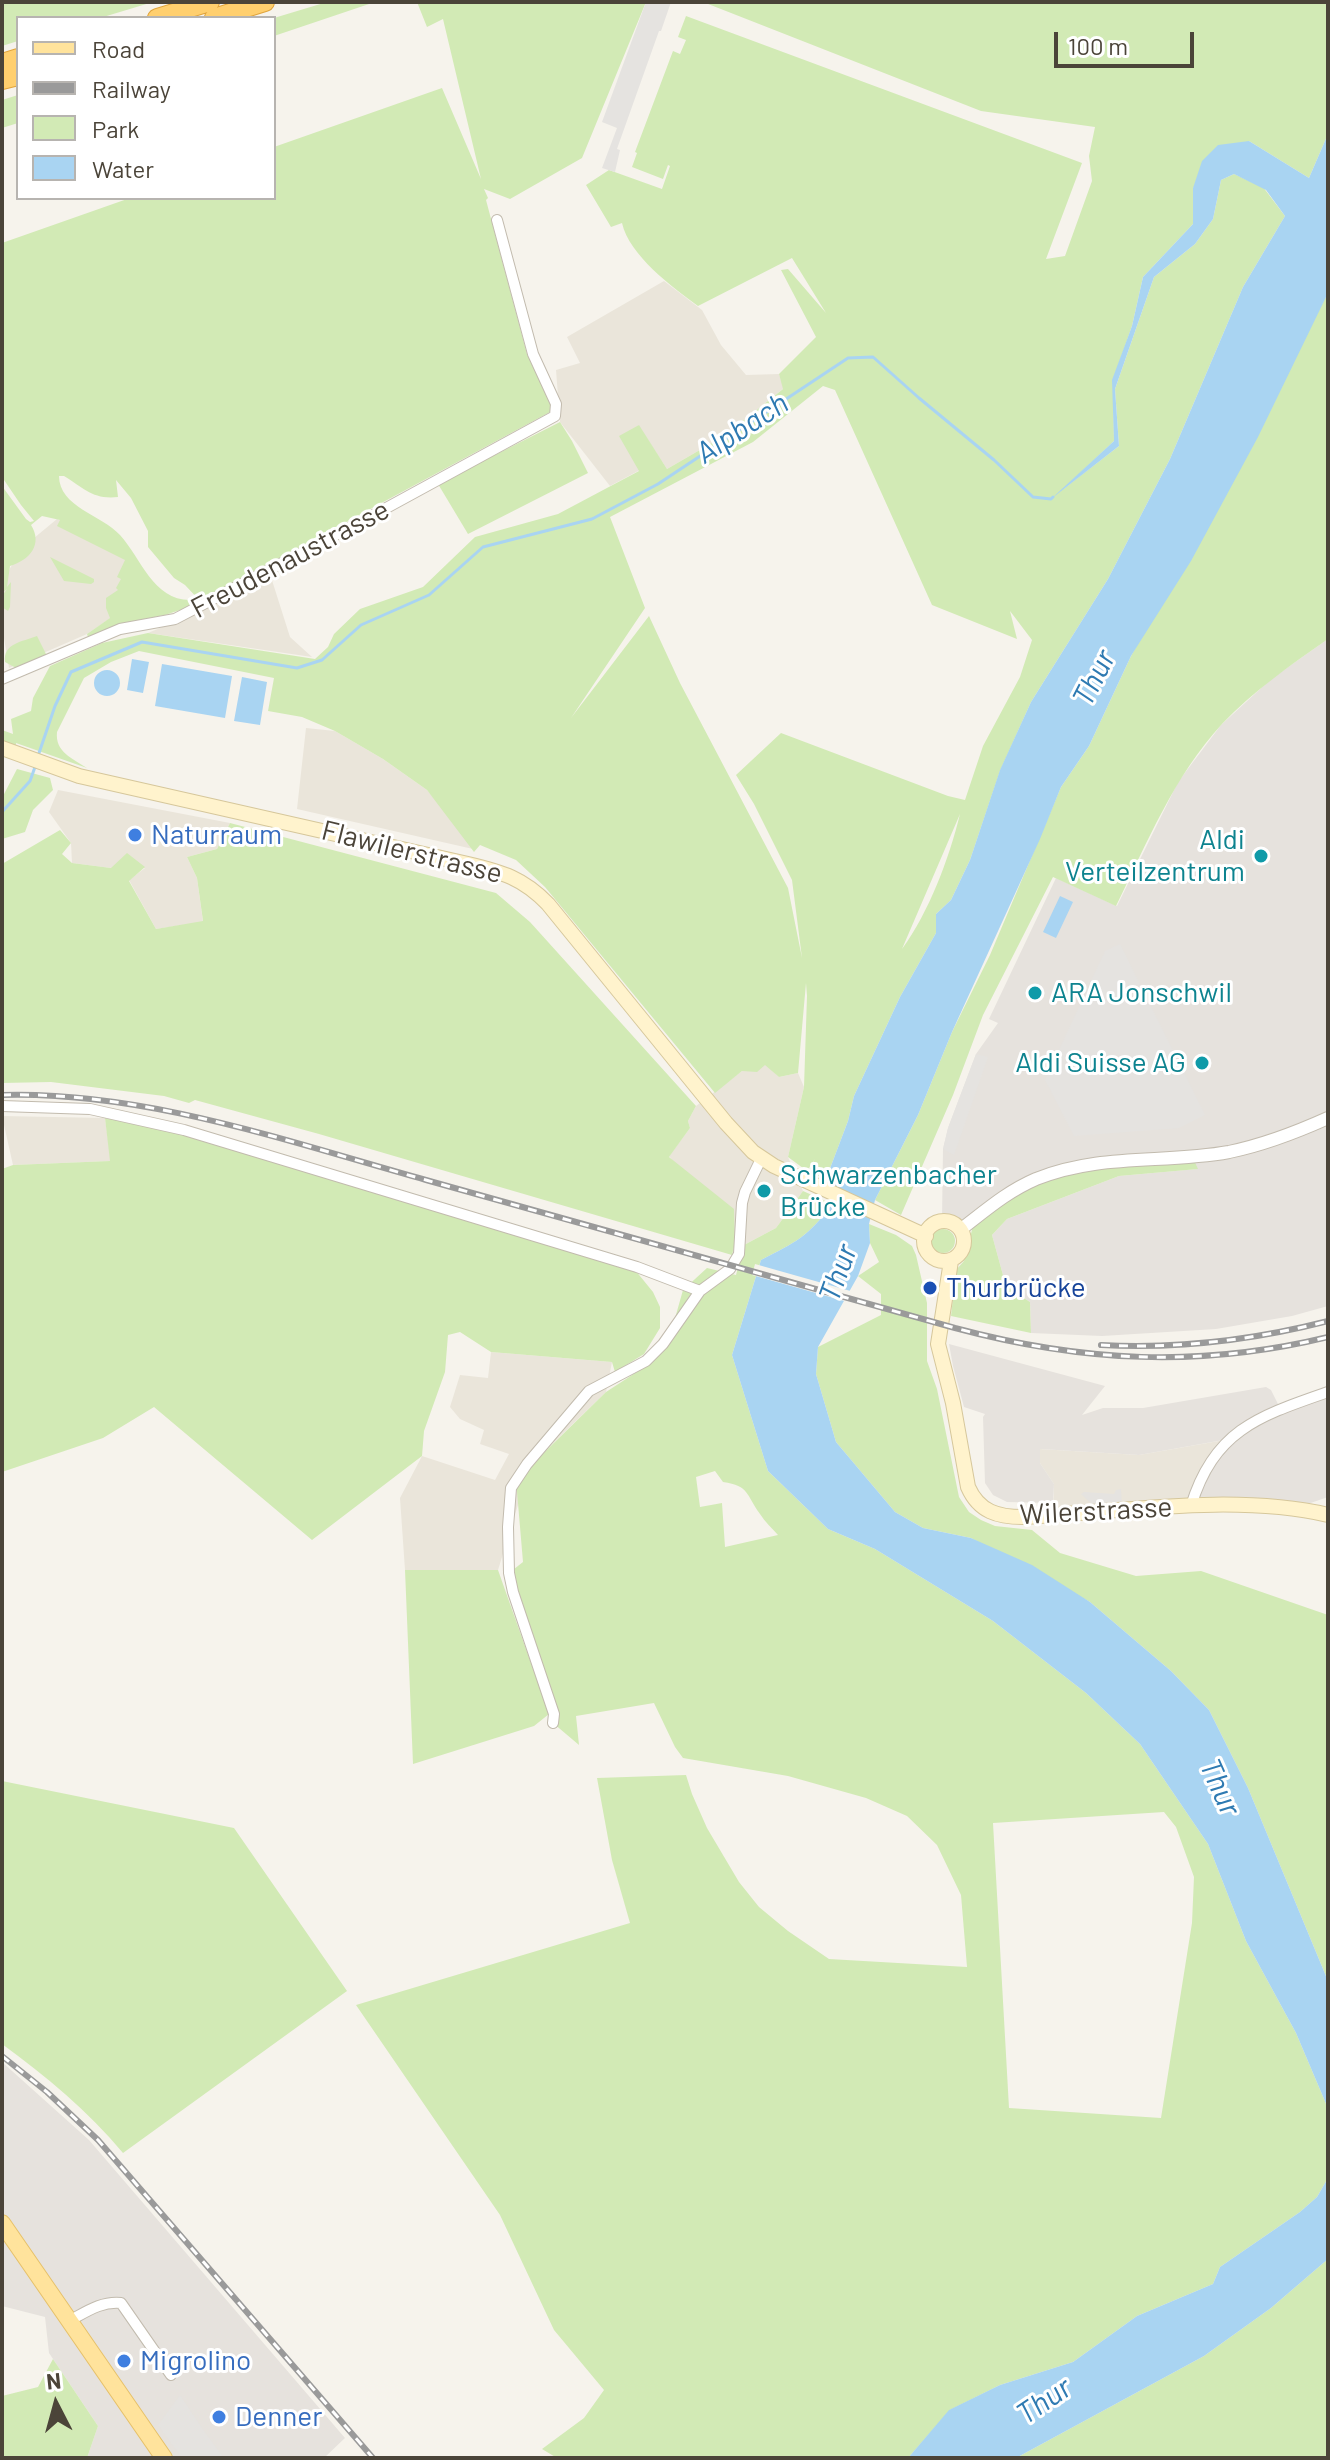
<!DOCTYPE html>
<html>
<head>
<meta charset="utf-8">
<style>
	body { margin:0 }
	#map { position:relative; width:1330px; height:2460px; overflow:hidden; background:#f6f3ec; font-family:Barlow,sans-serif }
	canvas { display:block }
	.frame { position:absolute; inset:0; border:4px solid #4b4439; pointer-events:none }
	.legend { position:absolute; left:16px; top:16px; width:260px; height:184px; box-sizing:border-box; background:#fff; border:2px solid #b7b4b0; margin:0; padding:10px 14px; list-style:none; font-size:24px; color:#4b4439 }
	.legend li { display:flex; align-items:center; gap:16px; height:40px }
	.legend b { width:40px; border:2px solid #b7b4b0 }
	.north { position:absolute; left:16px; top:2364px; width:80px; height:80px; -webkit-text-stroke:6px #fff; paint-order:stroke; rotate:354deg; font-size:22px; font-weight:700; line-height:32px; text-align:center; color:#4b4439 }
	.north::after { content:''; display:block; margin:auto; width:28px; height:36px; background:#4b4439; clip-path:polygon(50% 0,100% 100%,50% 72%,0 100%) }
	.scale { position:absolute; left:1054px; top:32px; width:140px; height:36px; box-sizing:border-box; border:4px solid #4b4439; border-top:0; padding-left:10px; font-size:24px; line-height:28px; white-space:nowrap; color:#4b4439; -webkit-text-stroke:6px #fff; paint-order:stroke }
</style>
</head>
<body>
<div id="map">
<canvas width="1330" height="2460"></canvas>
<div class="frame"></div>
<ul class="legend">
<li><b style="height:10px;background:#ffe39c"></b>Road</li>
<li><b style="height:10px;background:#9a9a9a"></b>Railway</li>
<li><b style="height:22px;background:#d2eab5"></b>Park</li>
<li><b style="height:22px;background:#a9d4f2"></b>Water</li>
</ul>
<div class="north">N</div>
<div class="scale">100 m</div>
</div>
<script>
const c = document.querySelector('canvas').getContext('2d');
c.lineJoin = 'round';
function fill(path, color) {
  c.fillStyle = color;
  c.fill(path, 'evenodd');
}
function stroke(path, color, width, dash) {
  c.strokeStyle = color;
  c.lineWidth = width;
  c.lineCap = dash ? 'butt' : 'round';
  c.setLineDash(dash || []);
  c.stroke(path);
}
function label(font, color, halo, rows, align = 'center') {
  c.font = font + ' Barlow,sans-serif';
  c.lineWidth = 6;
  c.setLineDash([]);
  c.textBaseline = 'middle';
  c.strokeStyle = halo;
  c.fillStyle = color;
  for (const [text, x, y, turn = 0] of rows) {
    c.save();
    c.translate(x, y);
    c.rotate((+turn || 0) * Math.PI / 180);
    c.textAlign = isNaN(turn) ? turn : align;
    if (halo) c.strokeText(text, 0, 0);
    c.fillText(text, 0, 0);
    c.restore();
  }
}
const residential = new Path2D(`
	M664,281l38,29 19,35 25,30 33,-1 5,14 -60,48 -57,33 -29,-44 2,45 -30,16 -50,-64 -4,-52 24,-7 -13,-26z
	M57,519l72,28 -5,62 -37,25 -78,34 -5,-30h-2v-56l20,-34z
	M270,574l20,63 22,20 -164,-24 67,-28z
	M306,728l29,3 48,28 44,31 48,53 -2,6 -176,-40z
	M58,790l172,33 -13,26 -30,8 10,21 6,44 -47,7 -27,-49 16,-12h-34l-39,-5 -1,-20 -22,-31z
	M766,1064l13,13 19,-4 6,14 -16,70 15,34 -27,37 -32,17 -3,11 -9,-1 3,-12 -66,-87 21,-28 -2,-7 8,-15 46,-35z
	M2,1116l103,2 6,43 -98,4z
	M491,1352l121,10 -6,30 -88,85v28l-20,65h-93l-5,-72 22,-42 73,24 14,-26 -29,-10 4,-14 -24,-11 -10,-12 10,-32 28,3z
	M1230,1439l-39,67 -138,9 1,-31 -14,-21v-14l99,6z`);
const industrial = new Path2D(`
	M1328,639v667l-36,10 -76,13 -114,7 -71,-3 -1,-31 -24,-16 -14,-51 15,-16 112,-43 78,-7 -64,-10 -176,67 -8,-5 -7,-1 1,-71 5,-21 28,-74 22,-31 -9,-4 67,-141 61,28 61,-124 43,-57 50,-46z
	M949,1344l156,42 -23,29 21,-7h40l123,-21 5,3 9,18 48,-16v105l-35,12 -102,-3 38,-67 -90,16 -99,-6v14l14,21 -1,19 -46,-1 -14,-7 -8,-12 -2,-66 2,-3 -21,-7 -11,-41z
	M2,2062l87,78 256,298 -21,20h-237l11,-32 -49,-73 -4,-36 -43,-11z`);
const green = new Path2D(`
	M2,2h151l-53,16h-82v23l-16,5z
	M327,2h48l-101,34v-18z
	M417,2h229l-64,156 -72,41 -26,-10 4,9 -2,2 41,154 23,49v9l-337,182 -12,8 -16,-17 -11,-7 -26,-31v-16l-17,-33 -15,-18 2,17c-25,3 -34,-9 -54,-21h-5c0,31 43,39 61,59 21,23 33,65 70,65l2,6 -27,9 -36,7 -41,15 -1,-3 23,-16 -4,-10v-10l12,-8 -2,-2 5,-9 -4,-2 8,-17 -68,-34 3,-6 -18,-4 -11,9c12,19 -1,35 -21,41l-3,21 4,-5 -1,25 -2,4 -6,-4v-11l5,-7 -5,4v-107l24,33 4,3 4,-1 -13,-16 -19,-28v-98l2,-16 -2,-23v-97l128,-45h144v-51l168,-59 39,91 -38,-160 -16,8z
	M703,2h625v132l-19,44 -60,-37 -56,47v36l-50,53 -11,49 -19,54 1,61 -52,49 57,-44 -4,-57 39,-112 41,-33 18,-25 8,-39 13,-6 29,13 22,29 -42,71 -73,172 -62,120 -77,123 -31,69 -30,89 -19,40 -15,14v19l-36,64 -46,99 -6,25 -22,58 -18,-7 7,-13 -8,12 -19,-14 16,-70 3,-91 -1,-13 -8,90 -19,4 -14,-12 -8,7 -15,-1 -27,22 -170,-206 -29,-27 -36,-15 -6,7 -47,-62 -44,-31 -48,-28 -33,-14 -34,-6 6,-33 -135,-27 -28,11 -27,16 -27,54c-2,20 15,26 30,36l-71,-25v3l-14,-5v-11l11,4 -2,-15 20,-8 2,-13 17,-32 52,-23 46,-10 167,26 13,-12 6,-13 26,-25 63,-22 52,-50 83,-23 81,-43 -20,-35 20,-11 28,44 57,-33 59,-47 -4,-15 37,-37 -35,-67 7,-1 38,44 -34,-55 -94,48c-26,-19 -69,-51 -76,-83l-11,4 -25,-42 23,-15 53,19 8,-23 -2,-1 -5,14 -31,-12 5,-14 -2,-1 38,-101 7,3 6,-14 -8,-3 8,-21 396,147 -36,96 19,-3 27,-75 -3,-25 6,-29 -114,-16zM823,386l12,4 97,215 85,34 -7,-28 22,29 -12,37 -37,69 -18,54 -17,-4 -167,-63 -45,42 18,29 38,76 10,78 -14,-70 -108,-205 -31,-67 -78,102 74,-110 -35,-91 143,-75zM960,814c-11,45 -31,98 -58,135z
	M18,95v28l-16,5v-28z
	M1328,293v346c-37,26 -75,52 -106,85 -48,52 -75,119 -106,182l-63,-29 -70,138 -30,80 -52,120 -26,-15 43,-85 34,-83 38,-77 71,-168 28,-41 42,-90z
	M560,422l12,19 16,32 -120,61 -30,-50z
	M50,557l44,22v3l-3,2 -27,-3z
	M37,636l10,20 -31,12 -11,-6c-2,-19 17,-20 32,-26z
	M17,769l33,9 3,12 -20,20 -8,22 -23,7v-41z
	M230,823l266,70 34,29 166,184 -8,15 2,7 -21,29 65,52 1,34 -3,12 -413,-121 -124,-34 -6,3 -25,-7 -113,-14 -49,1v-219l58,-34 11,13 -9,11 10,9 39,5 16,-15 18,14 -16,14 27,48 47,-8 -6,-43 -10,-21 30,-8z
	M105,1118l79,12 447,135 22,27 7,15v21l-16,26 -29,18 -3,-10 -121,-10 -31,-20 -12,3 -3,37 -21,59 -2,25 -110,84 -158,-133 -51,31 -101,34v-303l11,-4 97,-4z
	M1192,1156l6,13 -79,7 -112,43 -15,16 14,51 24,16 1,31 -80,-17 5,-46 8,-9 11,-43 25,-21 69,-28z
	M803,1191l29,13c-24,33 -36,38 -71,56l-29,95 36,116 60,58 47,20 118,72 93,72 54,51 68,100 38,97 50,92 31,73 1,72 -11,19 -17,15 -80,55 -7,17 -76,32 -64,46 -73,23 -50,25 -42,48h-351l-15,-9 42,-31 20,-28 -50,-60 -54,-115 -144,-210 274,-82 -18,-63 -15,-82 89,-3 6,19 15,34 32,54 20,25 29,24 41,28 138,8 -6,-72 -24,-50 -30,-29 -41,-18 -78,-22 -105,-18 -8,-11 -21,-44 -78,13 3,29 -26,-22 -44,-150 14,-11 -7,-82 90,-88 40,-26 24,-30 13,-46 24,-22 29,7 8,-30 32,-17zM715,1471l8,11c27,4 23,13 37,32 5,8 12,14 18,21l-53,12 -3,-44 -22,4 -4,-30zM1164,1812l12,15 18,50 -2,46 -31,195 -152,-10 -16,-285z
	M869,1224l27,11 16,11 4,9 11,48v58l10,28 22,108 10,15 12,8 14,6 37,4 28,23 76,23 65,-5 127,44v366l-80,-193 -39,-78 -38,-39 -81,-69 -119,-64 -48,-10 -28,-16 -59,-70 -20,-68 2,-27 63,-32v-21l-23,-18 21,-14 -9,-19z
	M931 1241a12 12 0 1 1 24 0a12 12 0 1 1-24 0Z
	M405,1570h93l51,144 -15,12 -121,38z
	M2,1781l232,47 113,163 -224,162c-35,-42 -77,-77 -121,-109z
	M1328,2259v199h-312l188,-102 67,-48z
	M53,2359l45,67 -11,32h-85v-62l36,-9z`);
const parking = new Path2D(`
	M646,2h25l-10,29h-2l-41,115 -1,3 3,1 -5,22 -13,-4 15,-40 -15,-6z
	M1120,944l85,171 -26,13 -105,8 -29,-56 60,-129z
	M976,1054l12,3 -34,98 -11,-6 5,-21z
	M1121,1489l1,16 -27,2 -14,-13 3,-2 30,2 2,-4z
	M180,2395l24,36 20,27h-42l-24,-33z`);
const water = new Path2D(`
	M1328,134v159l-70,144 -67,124 -60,95 -42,90 -28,41 -21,52 -88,193 -34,83 -43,85 -6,24 1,19 -12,33 -40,71 -2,27 20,68 59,70 28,16 48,10 61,27 58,37 81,69 38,39 39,78 80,193v146l-1,-21 -31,-73 -50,-92 -38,-97 -68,-100 -54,-51 -93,-72 -118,-72 -47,-20 -60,-58 -36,-116 29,-95c35,-18 47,-23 71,-56l-6,-25 22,-58 6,-25 46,-99 36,-64v-19l15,-14 19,-40 30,-90 31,-68 77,-123 62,-120 73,-172 42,-71 -19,-26 -32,-16 -13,6 -8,39 -18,25 -41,33 -39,112 4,57 -68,53 63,-58 -2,-61 20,-54 11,-49 50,-53v-36l9,-27 16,-16 31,-4 60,37z
	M132,659l17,3 -6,31 -16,-3z
	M162,664l70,12 -7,42 -70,-12z
	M94 683a13 13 0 1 1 26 0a13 13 0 1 1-26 0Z
	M242,677l25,5 -7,43 -26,-4z
	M1060,896l13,6 -17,36 -13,-6z
	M1328,2178v81l-57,49 -67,48 -188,102h-108l41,-48 51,-25 73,-23 64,-46 76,-32 7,-17 80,-55 17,-15z`);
const pier = new Path2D(`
	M755,1264l99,28 -6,10 -96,-27z`);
const stream = new Path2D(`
	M38,756l17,-50 16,-34 71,-30 155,26 25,-8 39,-35 68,-30 54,-48 109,-28 66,-35 190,-126 25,-1 46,41 75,62 39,37 18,2 2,-2
	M2,812l28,-31 5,-14`);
const minor = new Path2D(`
	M2,679l118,-50 55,-10 193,-101 187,-102 1,-12 -23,-50 -36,-134
	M2,1106l88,3 94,21 453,137 63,24
	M1191,1506c23,-76 68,-90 137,-114
	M553,1723l1,-9 -41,-122 -4,-19 -1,-46 3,-39 16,-24 62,-73 57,-30 17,-17 37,-53 30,-22 9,-15 3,-51 3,-11 16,-33
	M69,2321c17,-9 32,-20 52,-18l50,72`);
const tertiary = new Path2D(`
	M960,1230c25,-19 46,-38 76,-51 65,-26 127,-15 193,-27 34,-7 68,-20 99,-34`);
const secondary = new Path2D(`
	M2,748l77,28 389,88c34,8 55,14 80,40l178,219 27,29 21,14 152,70
	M924 1241a20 20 0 1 1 40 0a20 20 0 1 1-40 0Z
	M951,1261l-13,83 15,59 15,84c11,25 30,30 55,30 96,-5 212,-24 305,-2`);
const primary = new Path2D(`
	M2,2223l162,235`);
const motorway = new Path2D(`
	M157,18l53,-16
	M214,18l51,-16
	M2,63l16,-5
	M2,80l16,-4`);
const rail = new Path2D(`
	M2,1095c144,-4 287,47 424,85 177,50 353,99 529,148 127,34 245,40 373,9
	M1101,1345c77,4 153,-5 227,-24
	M2,2056l45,36 51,48 275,318`);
const markers = [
	[135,835,8,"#3f7fe0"],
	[1261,856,8,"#0f9aa8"],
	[1035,993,8,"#0f9aa8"],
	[1202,1063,8,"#0f9aa8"],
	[764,1191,8,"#0f9aa8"],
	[930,1288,8,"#1a4fb4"],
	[124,2361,8,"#3f7fe0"],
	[219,2417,8,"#3f7fe0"]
];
const streetNames = [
	["Freudenaustrasse",290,559,-28],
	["Flawilerstrasse",412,852,14],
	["Wilerstrasse",1096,1511,-3]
];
const shopNames = [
	["Naturraum",151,835],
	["Migrolino",140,2361],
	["Denner",235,2417]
];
const cultureNames = [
	["Aldi",1245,840],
	["Verteilzentrum",1245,872],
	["ARA Jonschwil",1051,993,"left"],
	["Aldi Suisse AG",1186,1063],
	["Schwarzenbacher",780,1175,"left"],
	["Brücke",780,1207,"left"]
];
const transitNames = [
	["Thurbrücke",946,1288]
];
const waterNames = [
	["Alpbach",742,428,-33],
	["Thur",1094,678,-63],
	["Thur",838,1273,-70],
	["Thur",1220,1787,66],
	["Thur",1044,2401,-34]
];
fill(residential, '#eae5da');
fill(industrial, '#e6e2dd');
fill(green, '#d2eab5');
fill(parking, '#e5e3e0');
fill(water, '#a9d4f2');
fill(pier, '#f6f3ec');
stroke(stream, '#a9d4f2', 3);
stroke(minor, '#c2bbae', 12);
stroke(tertiary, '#c2bbae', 14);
stroke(secondary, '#d6c79b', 16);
stroke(primary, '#e6c16a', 18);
stroke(motorway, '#e0a43c', 20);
stroke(minor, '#fff', 10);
stroke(tertiary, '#fff', 12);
stroke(secondary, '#fff3cd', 14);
stroke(primary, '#ffe39c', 16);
stroke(motorway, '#ffcf6e', 18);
stroke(rail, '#9a9a9a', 6);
stroke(rail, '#fff', 3, [9]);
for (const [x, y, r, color] of markers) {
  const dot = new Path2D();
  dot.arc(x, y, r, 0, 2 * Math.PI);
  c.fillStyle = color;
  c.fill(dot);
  stroke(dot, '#fff', 3);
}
label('28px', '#4b4439', '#fff', streetNames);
label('28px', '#366cbe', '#fff', shopNames, 'left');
label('28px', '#0d838f', '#fff', cultureNames, 'right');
label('28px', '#164399', '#fff', transitNames, 'left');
label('italic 30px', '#2e7ab2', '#fff', waterNames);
</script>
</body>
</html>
